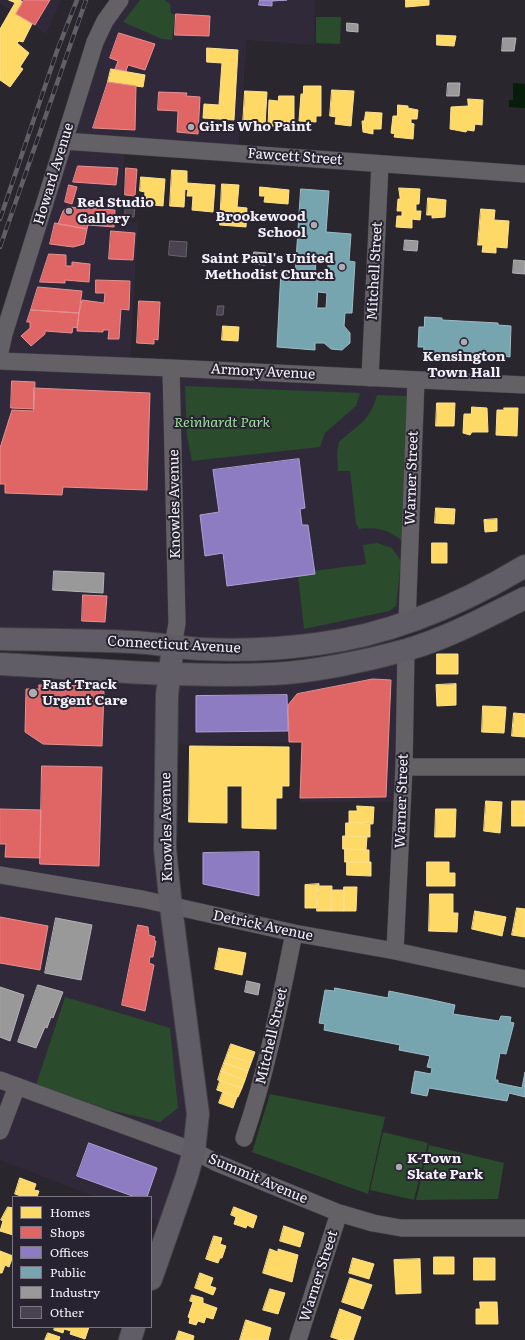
<!DOCTYPE html>
<html>
<head>
<meta charset="utf-8">
<style>
	body { margin:0 }
	#map { position:relative; width:525px; height:1340px; overflow:hidden; background:#29262d; font-family:Literata,serif }
	canvas { display:block }
	.legend { position:absolute; left:12px; top:1196px; width:140px; height:132px; box-sizing:border-box; background:#282330; border:1px solid #7a7581; margin:0; padding:5px 7px; list-style:none; font-size:12px; color:#f4f1fa }
	.legend li { display:flex; align-items:center; gap:8px; height:20px }
	.legend b { width:20px; border:1px solid #7a7581 }
</style>
</head>
<body>
<div id="map">
<canvas width="525" height="1340"></canvas>
<ul class="legend">
<li><b style="height:11px;background:#ffd966"></b>Homes</li>
<li><b style="height:11px;background:#e06666"></b>Shops</li>
<li><b style="height:11px;background:#8e7cc3"></b>Offices</li>
<li><b style="height:11px;background:#76a5af"></b>Public</li>
<li><b style="height:11px;background:#999"></b>Industry</li>
<li><b style="height:11px;background:#494351"></b>Other</li>
</ul>
</div>
<script>
const c = document.querySelector('canvas').getContext('2d');
c.lineJoin = 'round';
function fill(path, color) {
  c.fillStyle = color;
  c.fill(path, 'evenodd');
}
function stroke(path, color, width, dash) {
  c.strokeStyle = color;
  c.lineWidth = width;
  c.lineCap = dash ? 'butt' : 'round';
  c.setLineDash(dash || []);
  c.stroke(path);
}
function label(font, color, halo, rows, align = 'center') {
  c.font = font + ' Literata,serif';
  c.lineWidth = 4;
  c.setLineDash([]);
  c.textBaseline = 'middle';
  c.strokeStyle = halo;
  c.fillStyle = color;
  for (const [text, x, y, turn = 0] of rows) {
    c.save();
    c.translate(x, y);
    c.rotate((+turn || 0) * Math.PI / 180);
    c.textAlign = isNaN(turn) ? turn : align;
    if (halo) c.strokeText(text, 0, 0);
    c.fillText(text, 0, 0);
    c.restore();
  }
}
const built = new Path2D(`
	M0,0h61l-15,34 -46,-31z
	M120,0h195l-1,45 -67,-5 -9,113 -113,-7 -5,75 18,1 -8,144 286,14 -9,243 -61,16h-346v-287l64,-211z
	M406,650l-3,152h-103l1,-60 -135,3 32,369 -28,112 -19,-8v-21h-55l-96,-37v-496l195,11z`);
const green = new Path2D(`
	M140,0h24l6,4 1,9 4,2 -3,25 -10,-1 -39,-17z
	M316,17h25l-1,27 -24,-1z
	M185,386l175,7 -4,13 -31,27 -5,14 -128,14 -5,-25z
	M377,395l30,1 -4,143 -2,1c-16,-12 -22,-12 -42,-11l-3,-6 -6,-52h-12l-1,-19 2,-10c19,-18 30,-19 38,-47z
	M377,543l15,5 9,13 -5,45 -7,5 -85,18 -6,-53 17,-2 -1,-3 52,-7 -3,-19z
	M65,997l105,31 8,80 -18,14 -54,-13 -70,-24z
	M270,1094l115,23 -17,77 -116,-42z
	M383,1132l45,11 -14,57 -44,-10z
	M429,1145l75,18 -6,36 -82,1z`);
const water = new Path2D(`
	M513,83l12,1v24l-16,-1v-7h4z`);
const homes = new Path2D(`
	M9,0h11l3,2 -7,12 16,10 -9,18 -4,-1 -2,2 12,10 -9,14 3,2 -13,18 -10,-7v-51l15,-26z
	M406,0h23v5l-23,2z
	M437,35l19,1 -2,10 -17,-1z
	M207,48l31,2 -4,70 -31,-2 1,-14 15,1 3,-42 -15,-1z
	M111,69l34,6 -2,12 -35,-5z
	M304,86h17v30h-5v6l-17,-1 2,-27h2z
	M332,90l22,1 -3,35 -16,-2 1,-7 -6,-1z
	M245,91l22,1 -2,34 -22,-1z
	M279,96h15v31l-26,-1 1,-26 9,1z
	M468,99l15,1 -1,25 -7,-1 -1,7 -7,-1 -1,2 -16,-3 1,-22 17,-1z
	M398,105l10,1v2l10,2 -1,9h-6v4l3,1 -1,15 -19,-2 1,-3 -4,-1 2,-17h4z
	M366,112l16,1 -1,16h-8v5l-10,-2 -1,-11h2z
	M172,170l15,1v12l28,2 -2,27 -21,-2 1,-14h-6l1,-6 -3,-1 -1,18 -14,-1z
	M141,177l24,2 -2,27 -19,-2 1,-12 -5,-1z
	M222,184l17,1 -2,22 10,1 -1,19 -26,-2z
	M260,187l29,3 -1,14 -24,-2 1,-6h-5z
	M399,188l21,1 -1,15h-3v7h5l-1,9 -8,-1v9l-16,-1 1,-11h5v-5h-5l1,-12h2z
	M428,198l18,2 -1,17 -13,1v-3h-5z
	M481,209l14,1 -1,10 15,1 -2,27 -11,-1v6l-14,-1 1,-7h-5z
	M223,326l16,1 -1,14 -16,-1z
	M437,403h18l-1,23h-18z
	M472,407l15,1 1,24h-16l-2,3 -7,-2 1,-19h7z
	M504,408h14l-1,28 -21,-1 1,-25h7z
	M436,508l19,1 -1,15 -19,-1z
	M497,519v12l-12,1 -1,-12z
	M432,543h15v20h-15z
	M437,654h21v20h-21z
	M456,684v21l-19,1 -1,-21z
	M483,706l23,1 -2,26 -22,-1z
	M514,713l11,1v23l-13,-1z
	M190,746l99,1v39h-7v12h-6v31l-34,-1v-42h-15v37l-38,-1z
	M486,801l16,1 -2,31 -16,-2z
	M512,801h13v25h-13z
	M357,806l17,1 -1,17 -24,-1v-12h8z
	M436,809h20l-1,28h-20z
	M346,823h24v14l-24,-1z
	M343,836l24,1 -1,13 -23,-1z
	M345,849l24,1v12h-24z
	M347,862h24v14l-24,-1z
	M427,862h22v11h6v13h-28z
	M319,884l-2,24h-12v-23z
	M318,886h14l-1,25h-14z
	M344,887h13l-1,24h-12z
	M332,890h12v21h-13z
	M430,894h23v19h5l-1,19 -28,-1z
	M517,908l8,1v28l-13,-2z
	M475,911l31,6 -4,19 -30,-7z
	M219,948l27,5 -4,22 -27,-6z
	M231,1044l24,8 -4,11 -24,-8z
	M227,1055l24,8 -3,8 -24,-8z
	M224,1063l24,8 -3,9 -24,-9z
	M221,1071l24,9 -3,8 -24,-8z
	M220,1081l22,7 -4,9 -21,-7z
	M223,1092l14,5 -4,11 -14,-5z
	M20,1178l16,6 -2,6 5,1 -2,6h-13l-9,-3z
	M8,1207l5,1v27l-13,-4 3,-10 -2,-1z
	M234,1207l23,9 -4,12 -6,-3 -1,3 -12,-4 2,-7 -5,-2z
	M284,1226l20,7 -4,14 -20,-6z
	M214,1236l8,2 -2,6 6,2 -4,12h-2l-2,5 -12,-4z
	M270,1249l8,3v-3l20,6 -6,27 -29,-9z
	M0,1251l13,5 -4,11 -4,-2 -3,8h-2z
	M434,1257h20v17h-20z
	M353,1258l21,6 -5,15 -20,-6z
	M474,1258h21v22h-21z
	M420,1259l1,34 -25,1 -2,-34z
	M200,1273l13,5 -3,8 6,2 -3,7 -18,-7z
	M350,1278l22,7 -9,24 -21,-7z
	M270,1289l15,4 -7,21 -15,-4z
	M192,1295l11,3v5l14,5 -4,11 -7,-2 -2,6 -6,-2 -2,4 -7,-2 1,-5 -2,-1 5,-15 -3,-1z
	M480,1302h17l1,22h-22v-15h4z
	M340,1309l21,8 -8,23h-13l-9,-3z
	M246,1320l25,8 -3,12h-28z
	M55,1327h34l-4,12 -15,-5 1,-3 -7,-2 -1,4 -9,-3z
	M179,1331l15,5 -1,4h-17z
	M48,1333l12,4 -1,3h-14z`);
const shops = new Path2D(`
	M24,0h26l-15,25 -19,-11z
	M176,14l34,2 -1,20 -34,-1z
	M119,33l36,11 -10,26 -17,-5 -2,6 -11,-2 3,-8 -8,-3z
	M108,82l28,4 -1,44 -42,-2z
	M159,92l28,1 -1,3 14,1 -2,37 -21,-2 1,-21 -20,-1z
	M78,166l40,2 -2,17 -43,-3z
	M126,168l11,1 -2,27 -10,-1z
	M69,185l8,2 -5,17 -7,-2z
	M68,207l47,3 -1,17 -26,-2 -1,4 -29,-5 5,-13z
	M55,223l32,6 -3,15 -11,3 -23,-3z
	M111,231l24,2 -2,27 -24,-1z
	M49,254l17,1v11h6v-4l18,2 -1,18 -24,-2v3l-25,-1z
	M96,280l34,1 -1,29 -8,-1 -2,30h-11l1,-9h-6v2l-26,-1 2,-18 3,-13 22,3 1,-10h-9z
	M38,287l44,4 -3,22 -48,-3z
	M139,301l21,1 -2,38 -4,-1v5l-17,-1z
	M31,310l48,3 -2,15 -4,-1 -1,6 -27,-2v3l-14,12 -10,-10 9,-8v-6h-3z
	M12,381l23,1 -1,27 -23,-1z
	M34,388l116,5 -3,97 -84,-3 -1,8 -57,-2v-9h-5v-36l12,-38 21,1z
	M83,595l24,1 -2,26 -23,-1z
	M373,679l18,1 -5,117 -86,1 2,-56h-13l-1,-37 9,-11z
	M39,685l60,1 3,2 2,4 -2,54 -59,-2 -18,-12 1,-43h13z
	M42,766l60,1 -3,99 -59,-2z
	M0,809l41,1 -1,48 -35,-1 1,-13h-6z
	M0,917l48,9 -8,44 -40,-7z
	M138,925l10,2 1,8 6,2 -1,4h2l-3,16h-3l-1,6 5,2 -9,46 -23,-6z`);
const offices = new Path2D(`
	M260,0h27l-15,1v5l-13,-1z
	M299,459l6,49 -5,1 2,16h6l7,49 -88,12 -4,-33 -18,3 -5,-41 19,-3 -6,-42z
	M287,695l1,36 -92,1v-36z
	M259,852v44l-56,-12v-31z
	M89,1143l68,25 -10,29h-12l-58,-21z`);
const public = new Path2D(`
	M301,189l28,2 -3,41 25,2 -2,27 6,1 -3,51h-7l-1,13 6,7v10l-8,7 -11,-1 -7,-6h-9v7l-38,-3 4,-77 14,1zM316,260l8,1v2h4v18l-9,-1v-3h-3zM318,292l9,1 -1,15h-9z
	M425,317l17,1v2l56,3v2l13,1 -1,31 -14,-2 -1,4 -55,-4 -1,2 -16,-1 1,-9h-6l1,-20h5z
	M335,988l53,10 1,-7 39,8 27,6 -2,9 46,7 2,-5 10,1 -1,5 4,1 -8,31 -6,-1 -5,27h3v3l24,5 3,-16v25l-16,-4 -2,8 -78,-13 -2,8 -16,-3 4,-22 16,3 1,-6 -5,-1 3,-11 -31,-6 1,-5 -76,-15 1,-6 -6,-1 6,-33 9,1z`);
const industry = new Path2D(`
	M347,23l11,1v8l-11,-1z
	M503,38h13l-2,13h-12z
	M448,83h12l-1,13h-12z
	M405,240l13,1 -1,10 -13,-1z
	M254,252l12,1 -1,12 -12,-1z
	M514,260l11,1v13l-12,-1z
	M54,571l50,2 -1,20 -50,-3z
	M56,918l36,7 -11,55 -36,-7z
	M247,981l13,3 -2,11 -13,-3z
	M38,985l25,7 -10,26 -2,-1 -4,11 -2,-1 -9,21 -18,-6z
	M0,987l24,8 -14,46 -10,-4z`);
const building = new Path2D(`
	M126,201l9,1 -1,15h-9z
	M170,241l17,1 -1,15 -17,-2z
	M218,306h6l-1,9h-6z`);
const minor = new Path2D(`
	M64,141l461,33
	M0,352l4,-18 91,-292 10,-21 15,-21
	M0,361l171,7 354,17
	M171,368l6,255 -4,23
	M370,378l10,-214
	M407,623l9,-243
	M404,767h121
	M0,875l142,24 152,34 101,18 130,28
	M395,951l9,-184 2,-117
	M0,1080l194,71 23,12 122,50 34,10 28,5h124
	M0,1131l17,-45
	M244,1138c23,-67 36,-136 50,-205
	M298,1340l41,-127`);
const major = new Path2D(`
	M0,639c44,1 89,1 133,3 23,1 46,6 69,7 38,2 78,0 115,-5 73,-9 145,-40 208,-78
	M0,664c90,5 181,14 272,10 41,-2 94,-13 134,-24 42,-12 80,-33 119,-52
	M151,1279l35,-100 8,-28 4,-37 -27,-207 -6,-58 2,-154 6,-49
	M130,1340l4,-13`);
const rail = new Path2D(`
	M0,219l57,-168 20,-51
	M0,247l86,-247`);
const markers = [
	[191,127,4,"#adaab2"],
	[69,211,4,"#adaab2"],
	[314,225,4,"#adaab2"],
	[342,267,4,"#adaab2"],
	[464,342,4,"#adaab2"],
	[33,693,5,"#adaab2"],
	[399,1167,4,"#adaab2"]
];
const poiNames = [
	["Girls Who Paint",199,127],
	["Red Studio",77,203],
	["Gallery",77,219],
	["Brookewood",306,217,"right"],
	["School",306,233,"right"],
	["Saint Paul's United",334,259,"right"],
	["Methodist Church",334,275,"right"],
	["Kensington",464,357,"center"],
	["Town Hall",464,373,"center"],
	["Fast Track",42,685],
	["Urgent Care",42,701],
	["K-Town",407,1159],
	["Skate Park",407,1175]
];
const streetNames = [
	["Fawcett Street",295,157,4],
	["Howard Avenue",54,174,-73],
	["Mitchell Street",375,271,-87],
	["Armory Avenue",263,372,3],
	["Warner Street",412,478,-88],
	["Knowles Avenue",175,504,-91],
	["Connecticut Avenue",174,645,3],
	["Warner Street",402,801,-88],
	["Knowles Avenue",167,827,-91],
	["Detrick Avenue",263,926,12],
	["Mitchell Street",272,1036,-77],
	["Summit Avenue",258,1179,23],
	["Warner Street",319,1276,-72]
];
const parkNames = [
	["Reinhardt Park",222,423]
];
fill(built, '#30293a');
fill(green, '#2a4b2c');
fill(water, '#061d09');
fill(homes, '#ffd966');
stroke(homes, '#fce092', 1);
fill(shops, '#e06666');
stroke(shops, '#e69092', 1);
fill(offices, '#8e7cc3');
stroke(offices, '#ad9fd4', 1);
fill(public, '#76a5af');
stroke(public, '#9cbcc6', 1);
fill(industry, '#999');
stroke(industry, '#b4b3b6', 1);
fill(building, '#494351');
stroke(building, '#66646a', 1);
stroke(minor, '#434146', 18);
stroke(major, '#434146', 24);
stroke(minor, '#636166', 17);
stroke(major, '#615d67', 22);
stroke(rail, '#626065', 4.5);
stroke(rail, '#282330', 3, [9]);
for (const [x, y, r, color] of markers) {
  const dot = new Path2D();
  dot.arc(x, y, r, 0, 2 * Math.PI);
  c.fillStyle = color;
  c.fill(dot);
  stroke(dot, '#282330', 1.5);
}
label('bold 14px', '#f4f1fa', '#282330', poiNames, 'left');
label('14px', '#f4f1fa', '#282330', streetNames);
label('italic 14px', '#99e19c', '#282330', parkNames);
</script>
</body>
</html>
